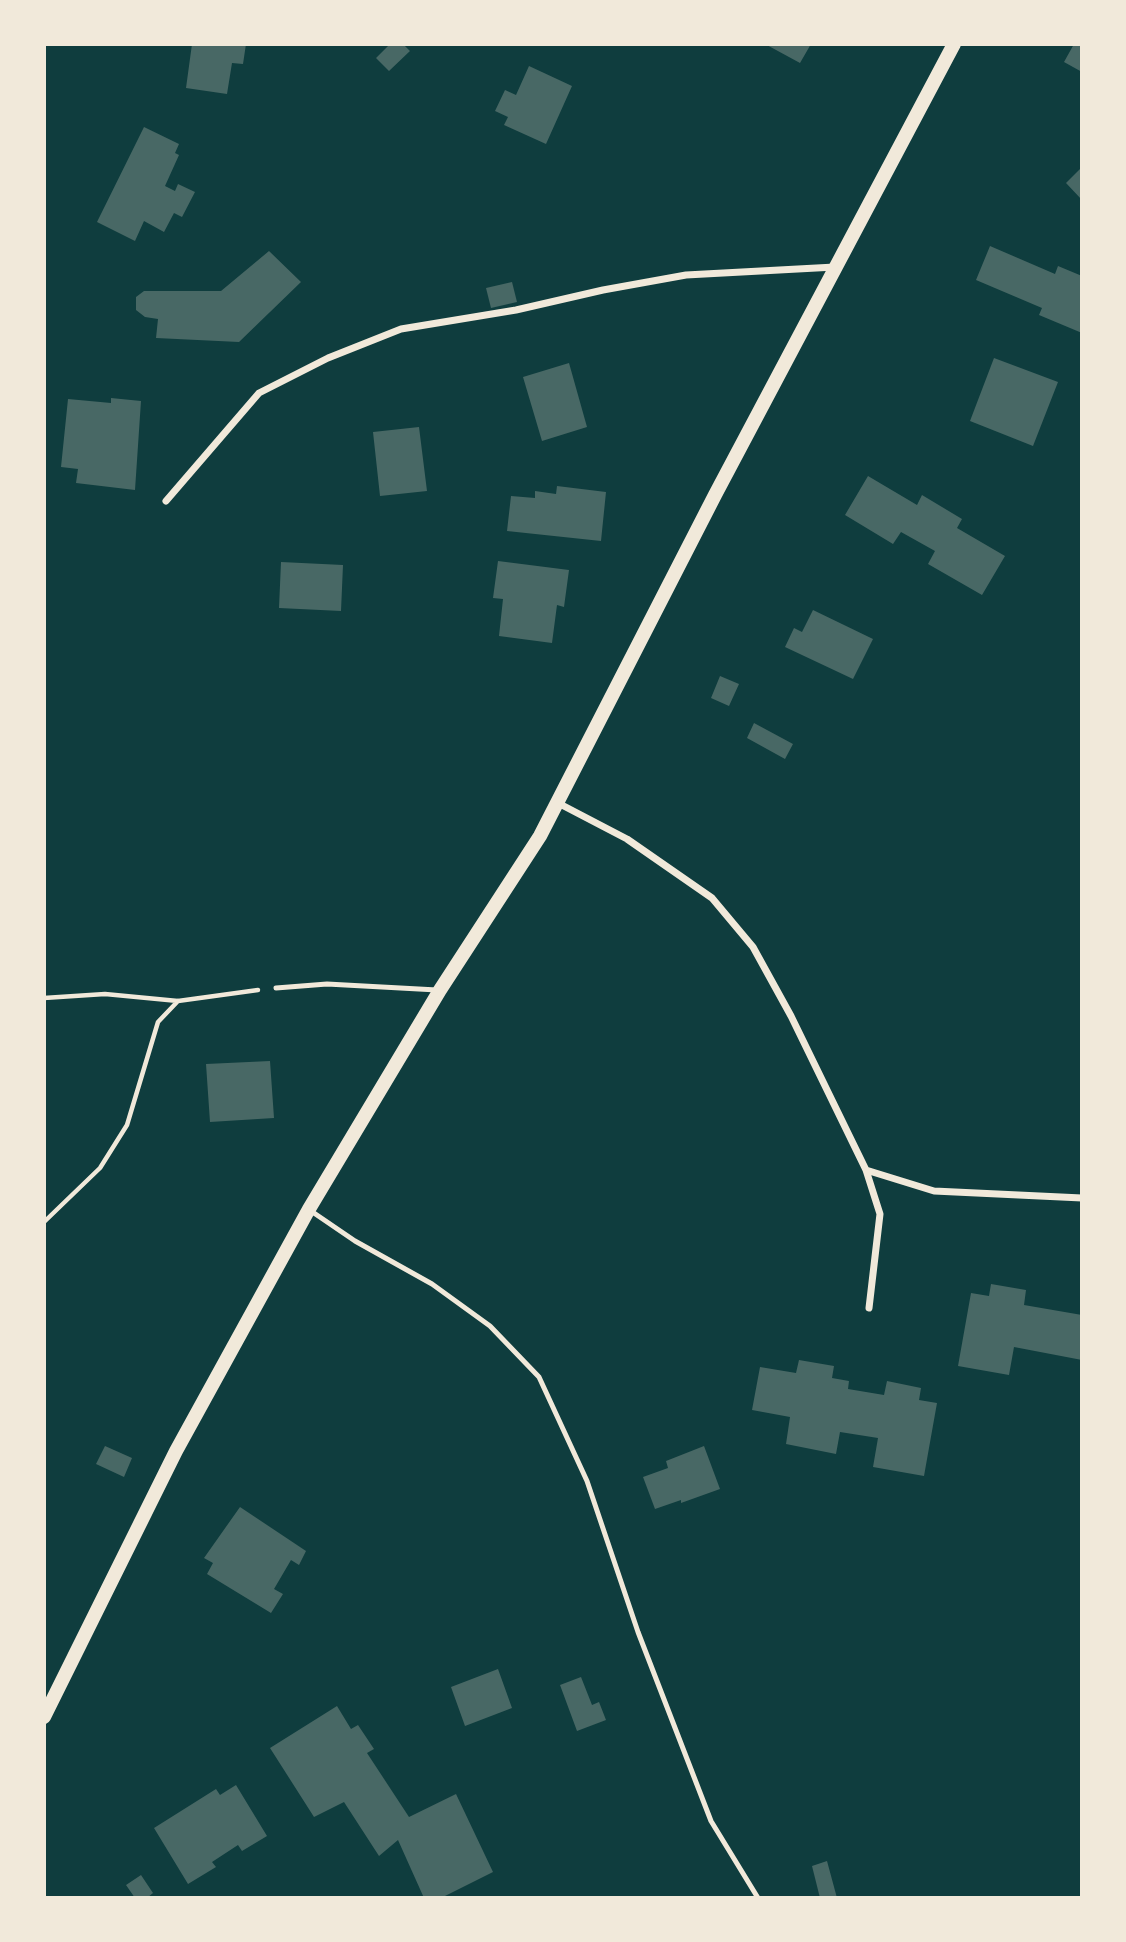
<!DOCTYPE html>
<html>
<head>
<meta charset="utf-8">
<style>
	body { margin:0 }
	#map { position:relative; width:1126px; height:1942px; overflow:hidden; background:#0f3d3e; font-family:"Crimson Pro",serif }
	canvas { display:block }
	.frame { position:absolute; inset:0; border:46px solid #f1e9da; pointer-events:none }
</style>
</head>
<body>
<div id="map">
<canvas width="1126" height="1942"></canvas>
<div class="frame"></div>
</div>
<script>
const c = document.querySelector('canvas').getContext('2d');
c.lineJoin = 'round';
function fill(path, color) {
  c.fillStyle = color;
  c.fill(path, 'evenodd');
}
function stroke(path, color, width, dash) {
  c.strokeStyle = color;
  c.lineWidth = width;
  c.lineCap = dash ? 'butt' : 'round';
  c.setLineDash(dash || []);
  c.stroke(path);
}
const building = new Path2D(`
	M192,44h54l-3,20 -11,-1 -5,31 -41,-6z
	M390,44h13l7,7 -21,20 -13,-13z
	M765,44h46l-11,19z
	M1074,44h8v28l-18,-10z
	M529,66l43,20 -26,58 -42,-19 4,-8 -13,-6 10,-21 11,5z
	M144,127l35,17 -4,9 4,2 -14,31 10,5 3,-7 17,8 -13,25 -8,-4 -10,19 -20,-11 -9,20 -38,-19z
	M1082,167v33l-16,-17z
	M990,246l65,28 3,-8 24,10v57l-43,-18 3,-7 -66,-28z
	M269,251l32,31 -62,60 -83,-4 2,-19 -13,-2 -9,-7v-13l8,-6h77z
	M512,282l5,20 -26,6 -5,-20z
	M994,358l64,24 -25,64 -63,-25z
	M569,363l18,64 -45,14 -19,-64z
	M111,398l30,3 -6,89 -59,-7 2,-14 -17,-2 7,-68 43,4z
	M419,427l8,64 -47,5 -7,-64z
	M868,476l49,29 5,-10 40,24 -5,9 48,28 -23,39 -54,-31 7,-13 -34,-19 -8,12 -48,-29z
	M557,486l49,6 -5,49 -94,-10 4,-35 24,2v-7l21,3z
	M498,561l71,9 -5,37 -7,-2 -5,38 -53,-7 4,-37 -10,-1z
	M281,562l62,3 -2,46 -62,-3z
	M813,610l60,29 -20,40 -68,-32 9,-19 8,4z
	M720,676l19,8 -10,22 -18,-8z
	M754,723l39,21 -8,15 -38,-21z
	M270,1061l4,57 -64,4 -4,-58z
	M991,1284l35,6 -2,15 58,10v45l-68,-13 -5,28 -51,-9 13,-73 18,3z
	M799,1360l35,6 -2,12 17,3 -1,8 36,6 3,-14 34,7 -2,12 18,3 -13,73 -51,-9 5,-29 -38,-6 -4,22 -50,-10 4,-27 -38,-7 8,-43 36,6z
	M105,1446l27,12 -8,19 -28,-13z
	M704,1446l16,43 -39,14v-3l-26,9 -12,-32 25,-9 -2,-7z
	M240,1507l66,44 -7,14 -8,-5 -17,29 9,5 -12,19 -64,-39 6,-11 -9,-5z
	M498,1669l14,39 -47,18 -14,-39z
	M581,1677l11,28 7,-3 7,18 -29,11 -17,-46z
	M337,1706l14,23 7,-4 16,24 -7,4 42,64 47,-23 37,78 -52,26h-17l-26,-58 -19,16 -35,-54 -30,15 -44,-69z
	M236,1785l31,51 -25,15 -4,-6 -26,17 4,5 -28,17 -34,-56 62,-39 4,6z
	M827,1861l10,37h-17l-8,-32z
	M141,1875l12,18 -6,5h-12l-9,-13z`);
const path = new Path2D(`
	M44,998l61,-4 73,7 80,-11
	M44,1222l56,-54 27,-43 31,-103 20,-21`);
const service = new Path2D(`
	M276,988l51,-4 110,6
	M311,1211l44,30 77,43 58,42 49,51 48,104 51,151 73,189 47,77`);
const minor = new Path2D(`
	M166,501l93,-108 69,-35 73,-29 115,-19 87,-20 83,-15 149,-8
	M558,803l69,36 85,59 41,49 38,69 75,154 68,21 148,7
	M866,1170l14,44 -11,94`);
const secondary = new Path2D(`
	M44,1717l132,-266 133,-242 131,-219 100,-154 175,-341 239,-451`);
fill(building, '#486865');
stroke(path, '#f1e9da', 4.5);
stroke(service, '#f1e9da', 5);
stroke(minor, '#f1e9da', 7);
stroke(secondary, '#f1e9da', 14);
</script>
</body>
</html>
